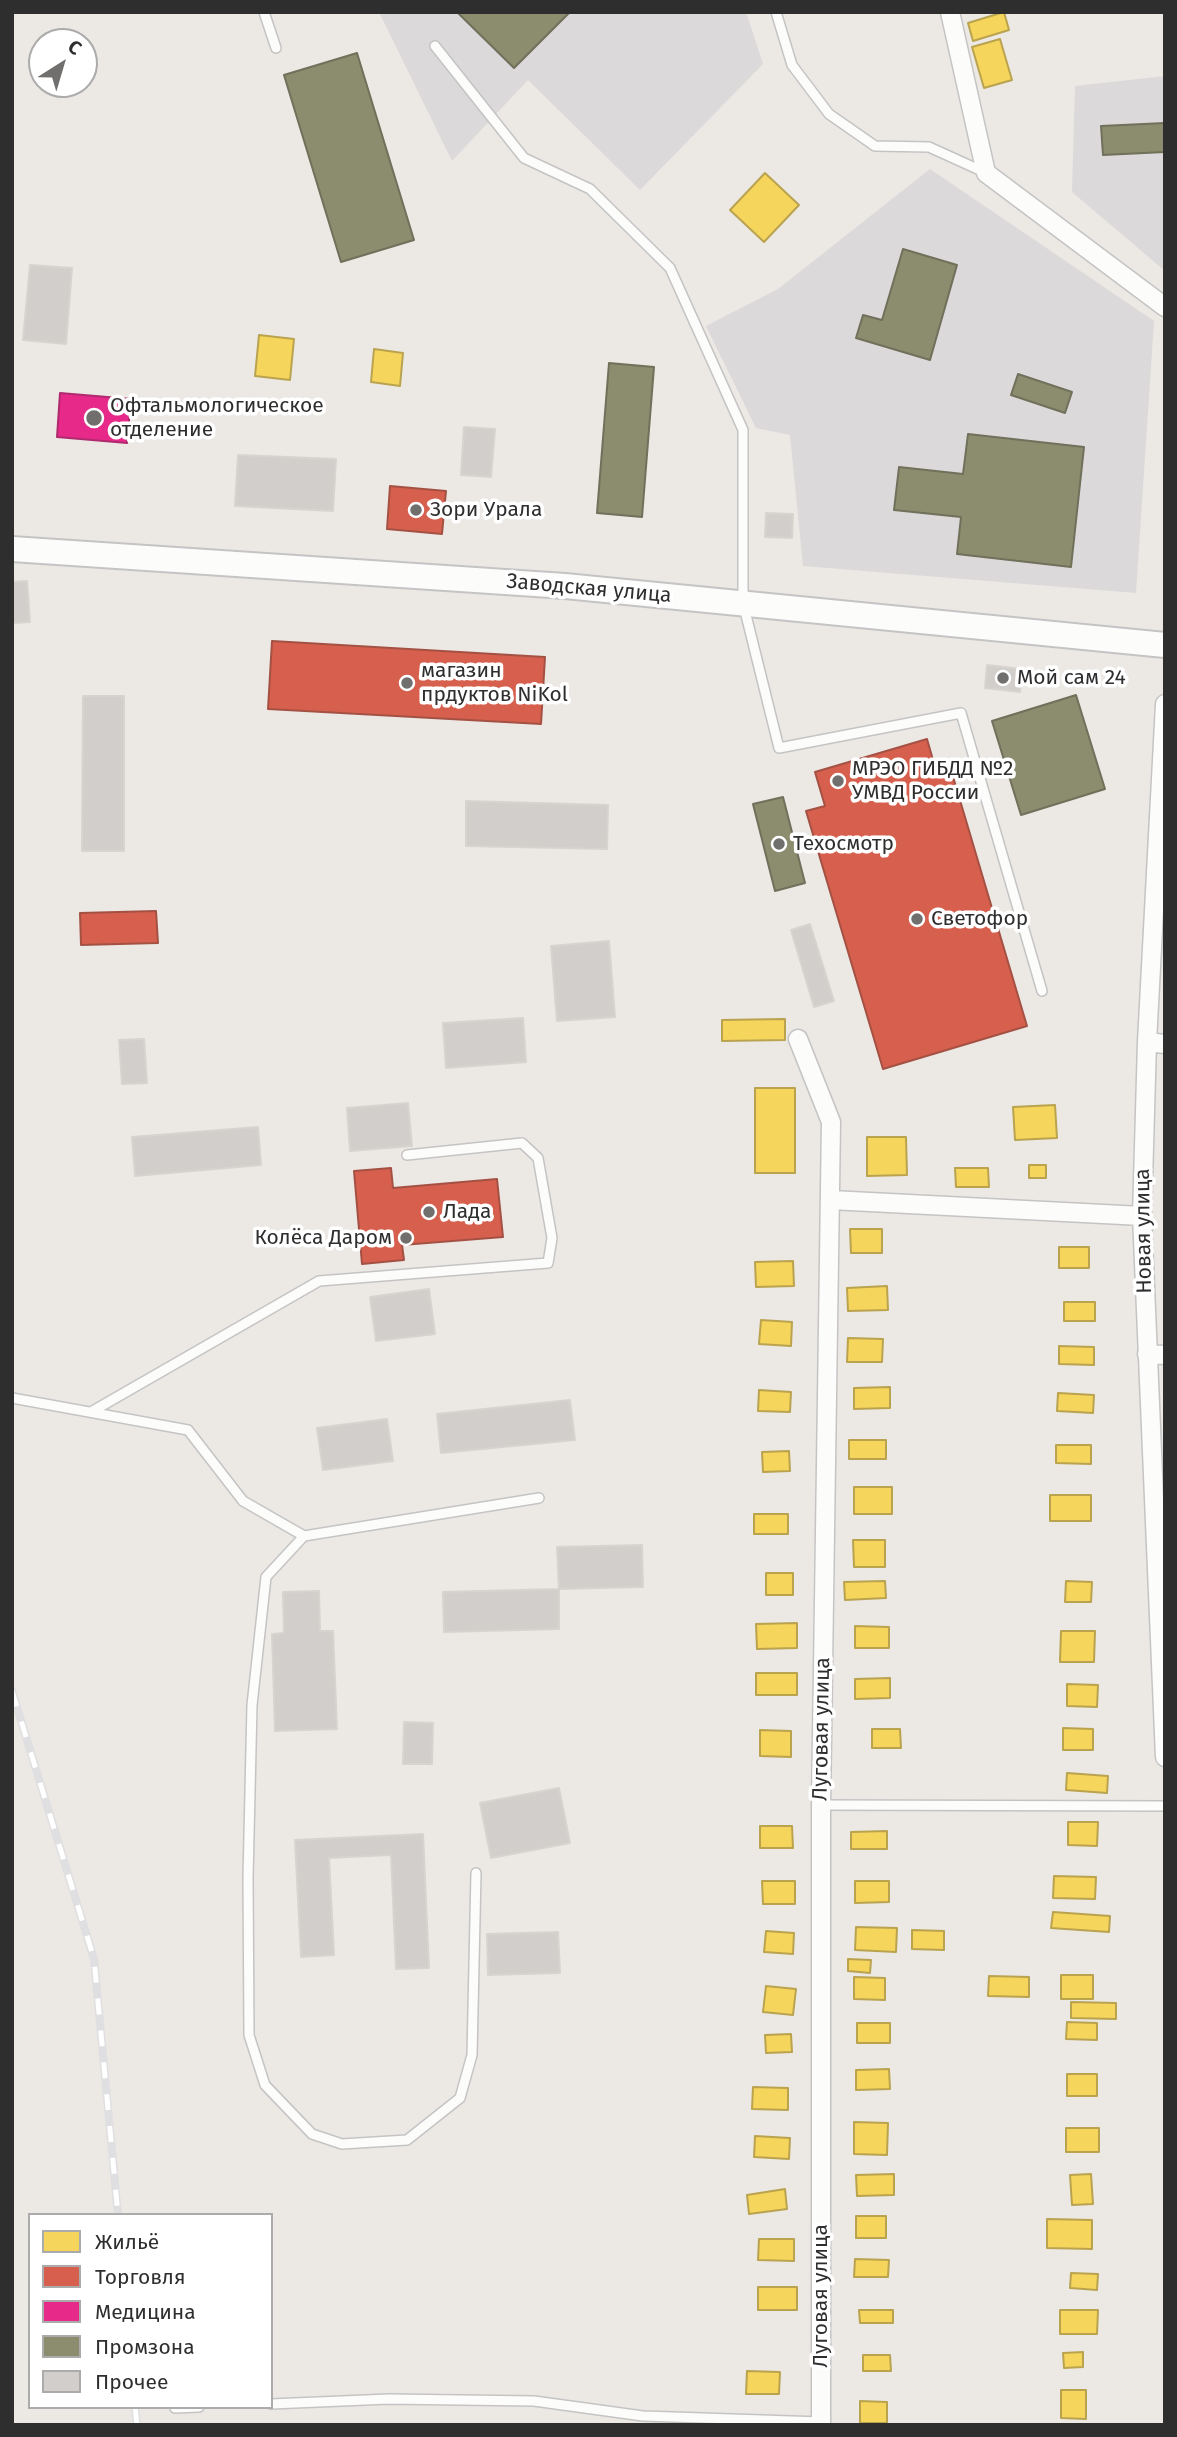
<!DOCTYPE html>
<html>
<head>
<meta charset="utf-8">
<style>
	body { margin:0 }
	#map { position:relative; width:1177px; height:2437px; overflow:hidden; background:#ece8e4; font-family:"Fira Sans",sans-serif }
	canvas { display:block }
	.frame { position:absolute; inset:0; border:14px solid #2e2e2e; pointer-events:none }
	.legend { position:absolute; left:28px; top:2213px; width:245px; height:196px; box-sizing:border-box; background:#fff; border:2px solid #ababab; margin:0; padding:9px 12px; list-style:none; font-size:21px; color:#2e2e2e }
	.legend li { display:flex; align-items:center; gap:14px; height:35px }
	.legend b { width:35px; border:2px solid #ababab }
	.north { position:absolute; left:28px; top:28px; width:70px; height:70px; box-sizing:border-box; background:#fff; border:2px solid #ababab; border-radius:50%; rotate:37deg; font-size:19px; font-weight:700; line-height:28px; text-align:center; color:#2e2e2e }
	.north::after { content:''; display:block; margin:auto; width:24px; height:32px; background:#706f6e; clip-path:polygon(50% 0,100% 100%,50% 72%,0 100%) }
</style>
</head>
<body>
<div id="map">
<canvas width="1177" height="2437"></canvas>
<div class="frame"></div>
<ul class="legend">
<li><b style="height:19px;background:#f6d55c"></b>Жильё</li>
<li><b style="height:19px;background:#d6604d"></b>Торговля</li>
<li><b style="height:19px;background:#e7298a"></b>Медицина</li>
<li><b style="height:19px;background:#8c8c6e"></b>Промзона</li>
<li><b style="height:19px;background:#d1cecb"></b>Прочее</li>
</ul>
<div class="north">С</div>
</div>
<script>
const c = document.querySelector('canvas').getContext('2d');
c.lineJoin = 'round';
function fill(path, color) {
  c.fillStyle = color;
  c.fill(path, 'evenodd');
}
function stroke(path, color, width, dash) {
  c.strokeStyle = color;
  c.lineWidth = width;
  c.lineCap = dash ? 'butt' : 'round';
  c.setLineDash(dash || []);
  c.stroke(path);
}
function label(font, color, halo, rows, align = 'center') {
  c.font = font + ' "Fira Sans",sans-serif';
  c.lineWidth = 7;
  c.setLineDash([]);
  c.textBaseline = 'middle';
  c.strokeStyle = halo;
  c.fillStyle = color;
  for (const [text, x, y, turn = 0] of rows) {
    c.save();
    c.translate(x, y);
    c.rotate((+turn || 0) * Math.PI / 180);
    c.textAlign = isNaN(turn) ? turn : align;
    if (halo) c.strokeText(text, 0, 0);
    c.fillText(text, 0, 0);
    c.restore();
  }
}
const industrial = new Path2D(`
	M379,12h367l17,52 -123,126 -112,-110 -76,81z
	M1165,76v195l-93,-79 3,-106z
	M930,169l224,152 -18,272 -333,-27 -13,-131 -34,-7 -50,-102 72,-37z`);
const homes = new Path2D(`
	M1004,12l5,18 -36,11 -5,-18z
	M1000,39l12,41 -28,8 -12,-41z
	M765,173l34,32 -35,37 -34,-32z
	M259,335l35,4 -4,41 -35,-4z
	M374,349l29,4 -3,33 -29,-4z
	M785,1019v21l-63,1v-21z
	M755,1088h40v85h-40z
	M1055,1105l2,33 -42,2 -2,-33z
	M867,1137h39l1,38 -40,1z
	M1029,1165h17v13h-17z
	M955,1168h33l1,19h-33z
	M850,1229h32v24h-31z
	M1059,1247h30v21h-30z
	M793,1261l1,25 -38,1 -1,-25z
	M887,1286l1,24 -40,1 -1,-23z
	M1064,1302h31v19h-31z
	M761,1320l31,2 -1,24 -32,-2z
	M848,1338l35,1 -1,23h-35z
	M1059,1346l35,1v18l-35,-1z
	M890,1387v21l-36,1v-21z
	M759,1390l32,2 -1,20 -32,-1z
	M1058,1393l36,2 -1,18 -36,-2z
	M849,1440h37v19h-37z
	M1056,1445h35v19l-35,-1z
	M789,1451l1,20 -27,1 -1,-20z
	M854,1487h38v27h-38z
	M1050,1495h41v26h-41z
	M754,1514h34v20h-34z
	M853,1540h32v27h-31z
	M766,1573h27v22h-27z
	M885,1581l1,17 -41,2 -1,-18z
	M1066,1581l26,1 -1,20h-26z
	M797,1623v25l-40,1 -1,-25z
	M855,1626l34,1v21h-34z
	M1061,1631h34l-1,31h-34z
	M756,1673h41v22h-41z
	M890,1678v20l-35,1v-20z
	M1067,1684l31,1 -1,22 -30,-1z
	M1063,1728l30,1v21h-30z
	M872,1729h28l1,19h-29z
	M760,1730l31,1v26l-31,-1z
	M1067,1773l41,3 -1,17 -41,-3z
	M1068,1822h30l-1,24 -29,-1z
	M760,1826h32l1,22h-33z
	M887,1831v18h-36v-17z
	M1054,1876l42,1 -1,22 -42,-1z
	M762,1881h33v23h-32z
	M855,1881h34v21l-34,1z
	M1053,1912l57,4 -1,16 -58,-4z
	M856,1927l41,1 -1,24 -41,-2z
	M912,1930l32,1v19l-32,-1z
	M766,1931l28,2 -1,21 -29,-2z
	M848,1959l23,1 -1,13 -22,-2z
	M1061,1975h32v24h-32z
	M989,1976l40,1v20l-41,-1z
	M854,1977l31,1v22l-31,-1z
	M766,1986l30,3 -3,26 -30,-3z
	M1071,2002l45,1v16l-45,-1z
	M1067,2022l30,1v17l-31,-1z
	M857,2023h33v20h-33z
	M791,2034l1,18 -26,1 -1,-18z
	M889,2069l1,20 -34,1v-20z
	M1067,2074h30v22h-30z
	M753,2087l35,1v22l-36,-1z
	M854,2122l34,1 -1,32 -33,-1z
	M1066,2128h33v24h-33z
	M755,2136l35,2 -1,21 -35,-2z
	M894,2174v21l-37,1 -1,-21z
	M1091,2174l2,30 -21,1 -2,-30z
	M785,2189l2,20 -38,5 -2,-19z
	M856,2216h30v22h-30z
	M1047,2219l45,1v29l-45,-1z
	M759,2239h35v22l-36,-1z
	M855,2259l34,1 -1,17h-34z
	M1071,2273l27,1 -1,16 -27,-2z
	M758,2287h39v23h-39z
	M859,2310h34v13h-33z
	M1060,2310h38l-1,24h-37z
	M1083,2352v15l-19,1 -1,-15z
	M863,2355h27l1,16h-28z
	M747,2371l33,1 -1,22h-33z
	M1061,2390h25v29l-25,-1z
	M860,2401l27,1v21h-27z`);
const shops = new Path2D(`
	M390,486l56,5 -4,43 -55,-5z
	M272,641l273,16 -4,67 -273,-15z
	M927,739l10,35 14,-4 76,256 -144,43 -77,-258 19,-5 -10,-34z
	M156,911l2,32 -77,2 -1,-32z
	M391,1168l2,20 104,-9 6,58 -101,8 2,15 -42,4 -8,-93z`);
const health = new Path2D(`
	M60,393l71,6 -4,44 -70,-6z`);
const industry = new Path2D(`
	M457,12h113l-56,56z
	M357,53l57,187 -73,22 -57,-187z
	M1165,123v29l-62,3 -2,-29z
	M903,249l54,16 -27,95 -74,-22 7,-23 19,5z
	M609,363l45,4 -12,150 -45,-4z
	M1018,374l54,18 -7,21 -54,-18z
	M968,434l116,13 -13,120 -114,-13 4,-37 -67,-7 5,-43 64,7z
	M1076,695l29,94 -84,26 -29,-94z
	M783,797l22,86 -30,8 -22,-87z`);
const building = new Path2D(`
	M30,265l42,3 -6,76 -43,-4z
	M464,427l31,2 -4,48 -30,-2z
	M238,455l98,4 -3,52 -98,-5z
	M766,513l27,1 -1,24 -27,-1z
	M27,581l3,41 -18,1v-41z
	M987,665l35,4 -2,23 -35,-4z
	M83,696h41v155h-42z
	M466,801l142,4 -1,44 -141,-3z
	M810,924l24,77 -20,6 -23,-77z
	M609,941l6,76 -58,4 -6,-75z
	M523,1018l3,44 -80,6 -3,-45z
	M144,1039l3,44 -25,1 -3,-44z
	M408,1103l4,43 -62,5 -3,-43z
	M258,1127l3,38 -126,11 -3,-39z
	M429,1289l6,45 -59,7 -6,-44z
	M570,1400l5,40 -134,13 -4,-39z
	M387,1419l6,42 -70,9 -6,-42z
	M642,1545l1,42 -84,2 -2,-42z
	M559,1589v40l-115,3 -1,-40z
	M319,1591l1,40h13l4,98 -62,2 -3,-97 12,-1 -1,-41z
	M404,1722l29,1 -1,41h-29z
	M559,1788l11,55 -79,15 -11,-55z
	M423,1834l6,134 -33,1 -5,-114 -62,3 5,97 -33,2 -6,-117z
	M558,1932l2,41 -72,2 -1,-41z`);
const lane = new Path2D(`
	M264,12l12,36
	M776,12l16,53 37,49 46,32 54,1 55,25
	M435,46l89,112 66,31 80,79 73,162v173l36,145 182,-35 81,278
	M12,1398l176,32 55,71 61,35 235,-38
	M91,1412l228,-131 229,-18 4,-25 -14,-80 -16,-15 -115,12
	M304,1536l-38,41 -14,128 -4,173 1,157 16,50 47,49 30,10 65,-4 53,-42 12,-43 4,-182
	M821,1805l344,1
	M271,2404l118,-5 145,2 109,15 178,6
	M175,2408l24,-1`);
const street = new Path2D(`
	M950,12l36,161 179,134
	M1165,704l-18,338 -5,174 23,541
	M798,1039l33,83 -10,683v620
	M1147,1042l18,2
	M831,1200l311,16
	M1147,1354l18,1`);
const secondary = new Path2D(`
	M12,549l553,37 600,59`);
const rail = new Path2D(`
	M12,1691l82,268 24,256
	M135,2407l2,18`);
const markers = [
	[94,418,9,"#706f6e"],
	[416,510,7,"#706f6e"],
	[1003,678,7,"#706f6e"],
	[407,683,7,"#706f6e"],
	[838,781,7,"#706f6e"],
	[779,844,7,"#706f6e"],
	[917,919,7,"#706f6e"],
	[429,1212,7,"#706f6e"],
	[406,1238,7,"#706f6e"]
];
const poiNames = [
	["Офтальмологическое",110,406],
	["отделение",110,430],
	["Зори Урала",430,510],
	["магазин",421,671],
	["прдуктов NiKol",421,695],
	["Мой сам 24",1017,678],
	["МРЭО ГИБДД №2",852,769],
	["УМВД России",852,793],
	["Техосмотр",793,844],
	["Светофор",931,919],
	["Лада",443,1212],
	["Колёса Даром",392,1238,"right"]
];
const streetNames = [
	["Заводская улица",589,589,5],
	["Новая улица",1144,1231,-91],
	["Луговая улица",822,1729,-89],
	["Луговая улица",821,2296,-90]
];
fill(industrial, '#dcd9db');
fill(homes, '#f6d55c');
stroke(homes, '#baa34e', 2);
fill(shops, '#d6604d');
stroke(shops, '#a45144', 2);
fill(health, '#e7298a');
stroke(health, '#b02a6e', 2);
fill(industry, '#8c8c6e');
stroke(industry, '#70705b', 2);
fill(building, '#d1cecb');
stroke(building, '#d7d4d0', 2);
stroke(lane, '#c5c4c5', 12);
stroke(street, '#c5c4c5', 21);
stroke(secondary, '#c5c4c5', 28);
stroke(lane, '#fcfcfb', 9);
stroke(street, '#fcfcfb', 18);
stroke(secondary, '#fcfcfb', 24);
stroke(rail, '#dfdfe1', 8);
stroke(rail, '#fff', 5, [16]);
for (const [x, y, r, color] of markers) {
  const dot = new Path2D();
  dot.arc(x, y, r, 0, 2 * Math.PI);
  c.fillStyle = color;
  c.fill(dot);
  stroke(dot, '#fff', 2.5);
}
label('21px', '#2e2e2e', '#fff', poiNames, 'left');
label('21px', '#2e2e2e', '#fff', streetNames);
</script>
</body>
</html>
